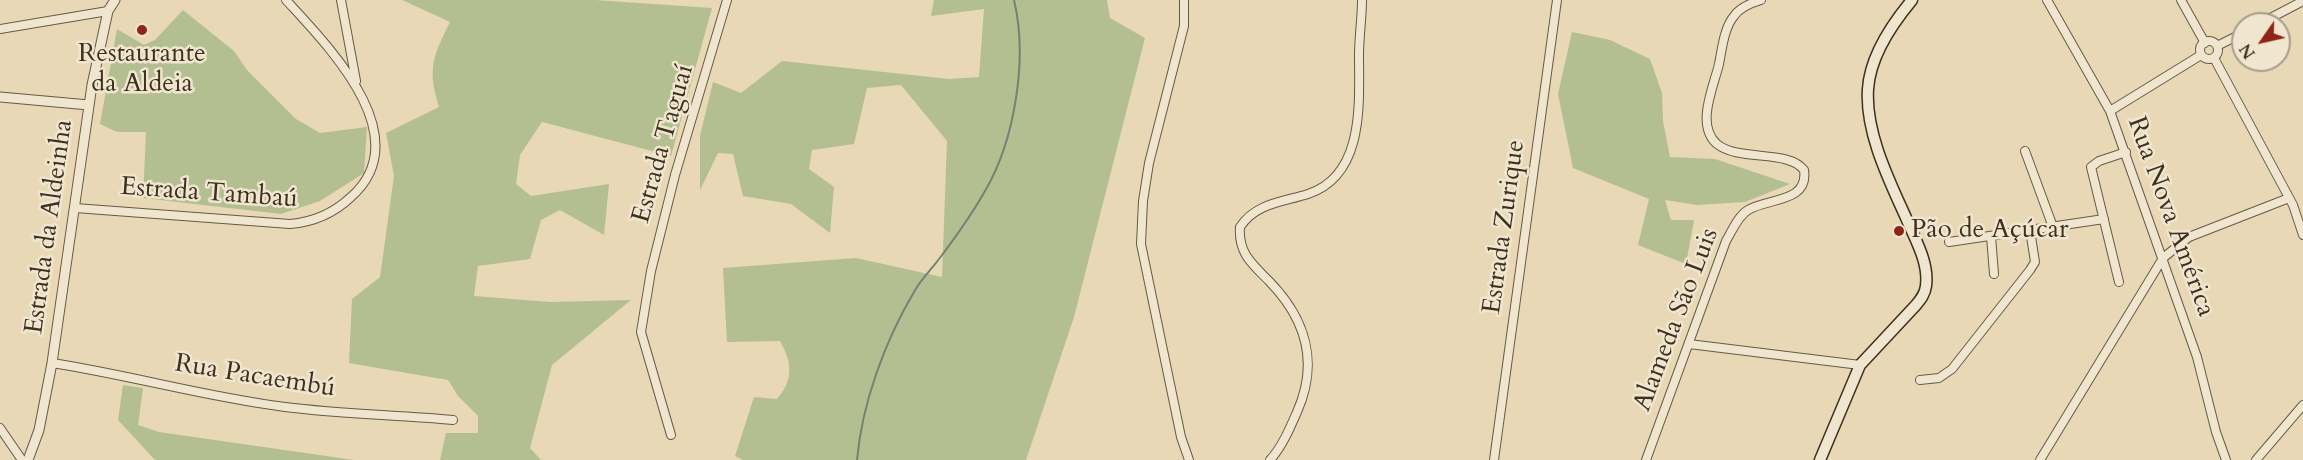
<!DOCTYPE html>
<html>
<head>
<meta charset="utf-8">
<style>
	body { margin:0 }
	#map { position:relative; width:2303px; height:460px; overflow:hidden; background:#e8d8b6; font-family:Cardo,serif }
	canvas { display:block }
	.north { position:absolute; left:2231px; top:12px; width:60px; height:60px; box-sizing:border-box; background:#f0e6d0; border:2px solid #a99d89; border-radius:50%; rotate:236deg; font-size:16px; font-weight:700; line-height:24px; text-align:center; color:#3e2f1f }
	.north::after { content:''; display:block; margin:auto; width:21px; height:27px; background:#8f2418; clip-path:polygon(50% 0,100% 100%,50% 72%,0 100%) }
</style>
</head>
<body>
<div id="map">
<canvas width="2303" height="460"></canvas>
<div class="north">N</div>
</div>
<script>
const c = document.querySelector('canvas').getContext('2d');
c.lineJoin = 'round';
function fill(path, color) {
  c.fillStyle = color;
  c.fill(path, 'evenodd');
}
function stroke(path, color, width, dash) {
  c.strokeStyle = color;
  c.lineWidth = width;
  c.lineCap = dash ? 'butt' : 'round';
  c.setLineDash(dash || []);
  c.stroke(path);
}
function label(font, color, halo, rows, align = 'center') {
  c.font = font + ' Cardo,serif';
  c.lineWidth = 5;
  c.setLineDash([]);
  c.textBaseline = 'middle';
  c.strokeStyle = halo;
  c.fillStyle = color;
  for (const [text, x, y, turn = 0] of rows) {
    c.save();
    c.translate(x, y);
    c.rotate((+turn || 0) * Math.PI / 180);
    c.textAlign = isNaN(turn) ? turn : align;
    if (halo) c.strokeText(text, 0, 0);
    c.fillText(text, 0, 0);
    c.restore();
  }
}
const green = new Path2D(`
	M402,0h193l117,8 -41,148 -129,-34 -22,33 -4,29 15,12 78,-12 -5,51 -44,-25 -19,10 -11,39 -52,7 -4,30 76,6 81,-2 -79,65 -22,83 11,12h-101l6,-27h32v-17l-20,-20 -10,-16 -99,-17 3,-64 28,-22 14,-101 -8,-43 53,-26c-12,-39 -6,-50 11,-85z
	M934,0h173l3,18 35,20 -71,279 -48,143h-283l-8,-4 19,-59 23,2c17,-19 15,-37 3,-58l-53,1 -4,-74 133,-10 86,19 5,-136 -46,-56 -34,3 -13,56 -42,6 -3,19 25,18 -4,46 -39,-29 -48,-8 -10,-42 -15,-1 -18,37v-54l13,-54 28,11 41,-32 167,18 30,-2 5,-68 -53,7z
	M183,10l51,41 13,19 49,49 24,14 47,-6 -3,46 -44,28 -39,13 -138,-16 3,-66h-29l-17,-8 17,-95 27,16 11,-5z
	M1572,32l38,8 40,19 12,34 1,28 7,36 45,2 75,25 -45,18 -48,3 -32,-5 6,20h23l-8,44 -48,-19 11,-46 -76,-31 -15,-74z
	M123,385l20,3 -5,37 21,7 195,28h-199l-37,-40z`);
const stream = new Path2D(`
	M857,460c5,-57 28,-119 57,-168 6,-12 17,-22 25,-33 16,-21 33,-45 46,-68 30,-51 43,-133 29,-191`);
const minor = new Path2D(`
	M341,0l15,81
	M1184,0v26l-35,137 -6,38 -2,43 40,193 8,23
	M2047,0l63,111 87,246 19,75 10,28
	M2181,0l24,43
	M2259,24l44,-23
	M0,29l108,-18
	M2200 50a9 9 0 1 1 18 0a9 9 0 1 1-18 0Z
	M2217,46l26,-13
	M2214,58l79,147 10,30
	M2110,111l91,-56
	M2025,151l28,76
	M75,208l215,16c24,-2 43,-10 61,-27 68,-60 -23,-151 -65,-197
	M1991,236l3,38
	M1949,242l155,-23
	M2119,282l-28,-115 8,-6 27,-9
	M1689,344l171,21
	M52,363c78,12 154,34 233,44 55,7 112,8 168,13
	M1920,380l19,-2 13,-9 78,-99 5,-8 -5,-32
	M0,428l22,32
	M671,435l-30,-103 10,-61 24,-96 52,-175
	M1270,460c12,-13 20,-32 27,-48 22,-49 9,-93 -28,-131 -17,-17 -31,-28 -29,-54 16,-24 43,-25 68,-33 57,-19 51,-91 51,-139 0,-18 3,-37 3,-55
	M1494,460l63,-460
	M1646,460l80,-219c6,-10 12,-25 22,-31 19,-12 61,-7 56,-40 -16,-21 -65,-8 -87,-26 -22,-19 -3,-58 2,-80 3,-15 5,-36 15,-48 6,-9 17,-13 27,-16
	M2040,460l123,-202 26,-21 100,-39
	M2256,460l47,-55`);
const tertiary = new Path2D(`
	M0,97l89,8
	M28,460l11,-30 13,-67 40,-278 16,-74 7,-11`);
const secondary = new Path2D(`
	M1820,460l40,-95 56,-60c5,-6 9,-11 10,-19 3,-23 -10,-45 -19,-66 -17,-38 -42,-87 -39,-131 2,-32 24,-65 44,-89`);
const markers = [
	[142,30,6,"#8f2418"],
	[1899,231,6,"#8f2418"]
];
const poiNames = [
	["Restaurante",142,55],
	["da Aldeia",142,85],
	["Pão de Açúcar",1911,231,"left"]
];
const streetNames = [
	["Estrada Taguaí",664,144,-74],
	["Estrada Tambaú",209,194,4],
	["Rua Nova América",2170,217,70],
	["Estrada da Aldeinha",50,227,-82],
	["Estrada Zurique",1505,227,-82],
	["Alameda São Luis",1677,320,-69],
	["Rua Pacaembú",255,377,9]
];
fill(green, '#b3bf91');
stroke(stream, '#738273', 2);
stroke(minor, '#685945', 10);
stroke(tertiary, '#685945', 11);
stroke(secondary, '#3e2f1f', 13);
stroke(minor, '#f0e6d0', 8);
stroke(tertiary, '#f0e6d0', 9);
stroke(secondary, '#f0e6d0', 10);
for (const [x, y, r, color] of markers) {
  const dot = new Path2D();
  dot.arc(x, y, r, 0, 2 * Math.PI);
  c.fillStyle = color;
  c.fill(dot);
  stroke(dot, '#f0e6d0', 2);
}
label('26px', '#3e2f1f', '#f0e6d0', poiNames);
label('26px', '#3e2f1f', '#f0e6d0', streetNames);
</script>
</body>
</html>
